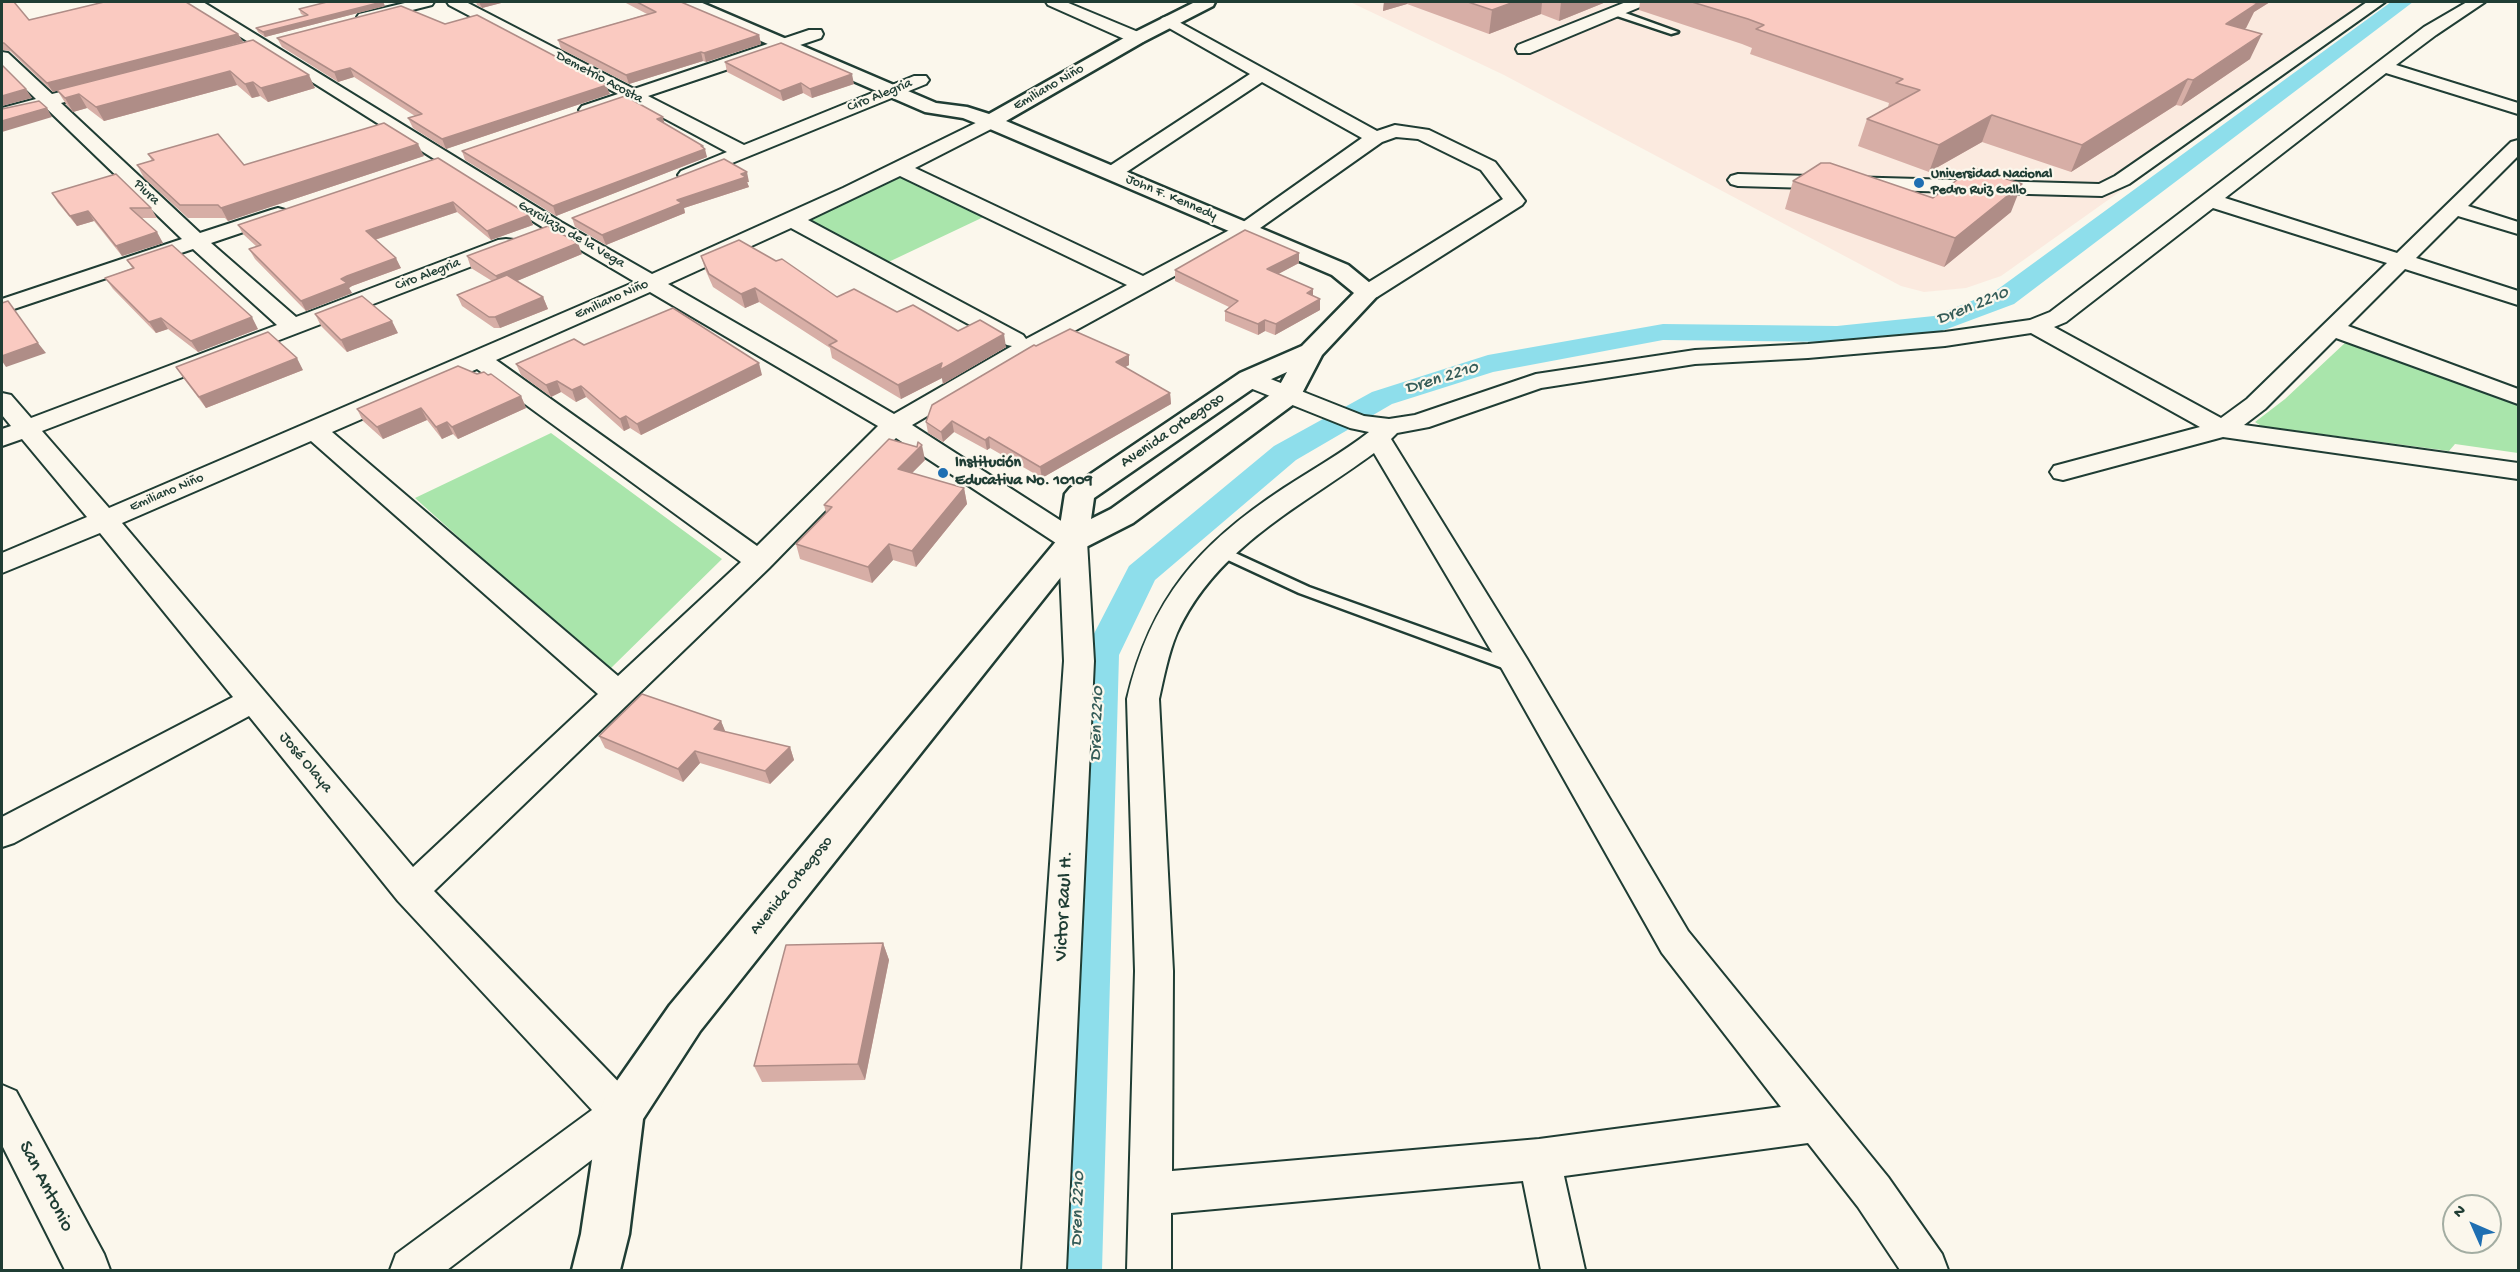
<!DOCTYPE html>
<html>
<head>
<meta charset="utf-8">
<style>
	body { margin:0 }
	#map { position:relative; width:2520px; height:1272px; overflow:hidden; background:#fbf7ec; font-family:"Gochi Hand",sans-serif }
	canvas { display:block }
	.frame { position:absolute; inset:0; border:3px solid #1f3d34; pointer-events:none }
	.north { position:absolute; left:2442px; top:1194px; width:60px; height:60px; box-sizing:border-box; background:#fbf7ec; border:2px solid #a3ada2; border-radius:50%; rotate:315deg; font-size:16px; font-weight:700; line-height:24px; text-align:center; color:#1f3d34 }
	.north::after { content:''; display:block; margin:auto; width:21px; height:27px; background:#1f6fb2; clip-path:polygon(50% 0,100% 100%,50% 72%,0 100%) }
</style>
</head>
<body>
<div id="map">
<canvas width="2520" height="1272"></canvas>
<div class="frame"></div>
<div class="north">N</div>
</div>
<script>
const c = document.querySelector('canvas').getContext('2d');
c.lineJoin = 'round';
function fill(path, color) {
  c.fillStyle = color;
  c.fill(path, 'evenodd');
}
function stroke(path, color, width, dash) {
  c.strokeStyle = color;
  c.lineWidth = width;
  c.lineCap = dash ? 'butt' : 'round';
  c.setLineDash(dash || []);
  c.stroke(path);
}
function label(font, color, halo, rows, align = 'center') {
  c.font = font + ' "Gochi Hand",sans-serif';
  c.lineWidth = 4.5;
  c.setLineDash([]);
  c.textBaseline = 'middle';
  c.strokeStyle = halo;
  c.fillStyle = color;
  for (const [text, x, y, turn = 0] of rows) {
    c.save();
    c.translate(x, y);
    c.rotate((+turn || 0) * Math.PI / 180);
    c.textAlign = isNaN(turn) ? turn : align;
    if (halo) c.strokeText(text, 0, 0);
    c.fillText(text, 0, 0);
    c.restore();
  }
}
const built = new Path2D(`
	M1350,2h1031l-118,88 -262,186 -35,12 -42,4 -23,-6 -397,-211z`);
const green = new Path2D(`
	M901,169l91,44 -114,54 -87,-48z
	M2346,342l13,2 159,59v50l-63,-9 -6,7 -188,-25 -6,-4 30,-23z
	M551,433l171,126 -111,109 -106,-89 -90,-81z`);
const canal = new Path2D(`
	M2391,2h22l-399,302 -75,28 -102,10 -174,-2 -170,32 -101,32 -96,56 -141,120 -36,75 -17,615h-52l33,-615 46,-89 145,-120 98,-54 116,-37 175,-31 174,2 97,-10 60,-24z`);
const lane = new Path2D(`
	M1611,10h6l61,22 -7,2 -60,-20z
	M1220,546l89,41 212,76 3,4 -3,4h-10l-212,-78 -84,-39 -2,-3z`);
const street = new Path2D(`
	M185,2h18l358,220 91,52 191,-86 147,-72 7,2 2,4 -2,4 -82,42 228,108 96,-51 123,-87 -100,-56 -143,95h-14l-3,-4 3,-4 145,-95 -88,-50 -2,-3 2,-3 6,-2 209,115 18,-6 34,5 66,32 27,35 3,4 -3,4 -145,92 -8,2 -8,-2 -3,-5 3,-5 142,-88 -22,-29 -63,-31 -22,-2 -14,5 -129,91 -217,119 -124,73 171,110 4,6 7,120 -28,609h-44l42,-609 -5,-116 -163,-107 -127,130 -335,323 201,208 6,14 -6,14 -188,143h-57l6,-16 196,-144 -194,-209 -149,-185 -235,127 -12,4v-30l231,-120 -133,-164 -98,40v-20l85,-36 -65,-78 -20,7v-17l9,-3 -9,-11v-22l9,2 20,23 246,-93 -84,-76 -191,64v-14l180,-60 -137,-132 -43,11v-10l34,-9 -34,-33v-14l6,1 44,41 49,-12 6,1 3,4 -3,4 -46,12 139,130 71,-23 7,-2 7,2 3,4 -3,4 -74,25 85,74 202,-77 8,-1 8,1 3,5 -3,5 -472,181 67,77 526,-226 -88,-52zM900,176l227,109 -101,54 -3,-4 -215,-115zM791,228l216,117 5,1 -118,68 -226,-130zM650,292l228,134 -121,120 -261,-186zM477,369l264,193 -123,114 -286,-244zM311,441l287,253 -185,173 -291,-344z
	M409,2h25l-2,3 -67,17 -8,-5 2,-3z
	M447,2h19l168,87 175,-59h12l2,4 -2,4 -173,58 96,49 170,-69h12l3,4 -3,4 -238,97 -7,-2 -3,-4 3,-4 46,-19 -95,-51 -38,13h-12l-3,-4 3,-4 36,-12 -169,-89z
	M1046,2h20l77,32 2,4 -2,4h-12l-83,-37z
	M1626,2h21l-2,3 -115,48h-12l-2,-4 2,-4z
	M2367,2h18l-256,182 -27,12 -364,-10 -7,-2 -3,-4 3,-4 7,-2 361,10 16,-8z
	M2467,2h18l-49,33 -40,30 122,38v11l-132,-41 -161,125 172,55 114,-111 7,-2v16l-50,50 50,16v12l-60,-18 -42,42 102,33v14l-113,-36 -57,57 170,63v15l-182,-66 -71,71 -21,16 274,38v16l-295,-42 -160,43 -9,-2 -4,-6 4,-6 146,-39 -169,-94 -86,13 -137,12 -113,6 -154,24 -112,39 -32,6 -6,6 136,220 161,272 200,246 54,77 6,16h-48l-42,-63 -50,-64 -244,33 21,94h-44l-18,-89 -352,32v57h-44l8,-299 -8,-272c24,-101 72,-155 157,-211 29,-19 58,-35 85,-56l-19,-4 -110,-44 -3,-5 3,-5 9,-2 9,2 106,42 25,3 26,-4 121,-41 159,-24 113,-6 137,-12 85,-12 20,-8 374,-285zM2213,208l174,55 -140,136 -26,19 -167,-91 12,-5zM1374,453l128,216 160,284 119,154 -242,32 -367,32 1,-200 -14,-272c5,-22 9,-45 18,-66 39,-86 125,-127 197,-180z
	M2,1085l14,6 88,163 6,16h-45l-63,-125z`);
const secondary = new Path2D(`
	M677,2h23l236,101 31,4 22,7 142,-80 64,-32h20l-2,4 -70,36 -137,79 342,144 33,27 -59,63 -24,46 -165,122 -49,25 -384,483 -57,88 -14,115 -9,36h-48l9,-36 18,-121 6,-15 65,-93 388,-466 7,-45 5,-6 170,-115 62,-27 52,-53 -22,-18 -349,-149 -20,-8 -38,-6 -245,-106zM1287,372l-10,18 -166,119 -20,10 3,-21 164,-113z`);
const wall = new Path2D(`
	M2,2l27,18 209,14 5,8 -154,40 164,-42 62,48 -47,14 -8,-6 -8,2 -15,-13 -133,36 -17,-13 -14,4 -7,-8 -9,-14 -4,2 -43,-41 -8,-1z
	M383,2l2,4 -120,31 -7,-5 -2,-4 49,-12 -4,-2 -2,-5z
	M476,2h29l-23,6 -5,-3z
	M624,2h57l78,33 2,9 -55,18 -3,-1 -74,23 -68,-35 -3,-9 89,-26z
	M1384,2h222l-47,19 -18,-7 -52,20 -82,-30 -24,7z
	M1640,2h630l-16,10 -8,16 -2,1 6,30 -69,47 -5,-1 -105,67 -89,-30 -53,30 -71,-26 9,-27 21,-12 1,-4 -139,-49 2,-6 -10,-4 -103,-34z
	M445,24l160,60 5,10 -164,55 -33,-21 -5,-10 7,-2 -61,-39 -16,5 -56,-35 -5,-9z
	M725,62l129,22 -42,14 -9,-5 -20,8 -56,-29z
	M665,123l38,25 4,9 -151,59 -91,-56 -3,-9z
	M148,154l96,11 180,-9 -196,65 -3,-3h-37l-44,-40 -7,-13 15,-4z
	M438,158l91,57 4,10 -42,15 -34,-28 -82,28 26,28 -49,18 -3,2 3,5 -46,18 -51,-52 -6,-10 8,-2 -14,-13 -5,-9z
	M1793,181l140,17 78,14 -67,55 -159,-58z
	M747,182l2,5 -65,21 1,5 -79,32 -31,-18 -3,-9 177,-36z
	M52,193l99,15 6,10h-15l21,25 -41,13 -28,-35 -17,5 -19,-23z
	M1299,253v10l-21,11 35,22 7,14 -45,25 -10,-4 -7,4 -33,-14v-10l4,-4 -54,-26v-11z
	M582,254l-65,27 26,16 5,12 -48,19h-6l-32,-22 -5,-11 35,-14 -21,-13 -4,-12z
	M701,256l136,41 60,15 109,35 -63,37 -1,-6 -41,21 -69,-41 -2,-10 -71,-46 -14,6 -32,-21 -8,-18z
	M127,260l131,69 -60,23 -30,-23 -12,4 -43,-44 -8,-11 27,-10z
	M315,314l83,19 -51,19 -26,-26z
	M584,345l178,30 -121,60 -11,-7 -6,3 -38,-34 -10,5 -15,-10 -10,5 -30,-22 -5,-11z
	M1036,346l93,19 -4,2 45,26 1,11 -129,74 -52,-30 -3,2 -33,-18 -11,10 -15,-9 -2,-11z
	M176,367l127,3 -97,38 -22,-29z
	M477,374l11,1 33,21 5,12 -68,31 -5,-5 -11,5 -15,-19 -44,19 -20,-18 -6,-12z
	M925,460l-13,13 52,15 3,16 -51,63 -23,-7 -21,23 -72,-24 -4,-15 30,-31 -2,-8z
	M721,721l4,11 65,15 4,13 -24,24 -70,-21 -17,19 -78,-34 -6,-12z
	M883,943l6,17 -24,120 -103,2 -8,-16z`);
const shadedWall = new Path2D(`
	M383,2l2,4 -120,31 -2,-5z
	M479,2h26l-23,6z
	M1384,2h24l-1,2 -24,7z
	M1514,2h28l-1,12 -52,20 3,-24z
	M1561,2h45l-47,19z
	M2244,2h26l-16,10 -8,16 -32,21 12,-25z
	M238,34l5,8 -190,50 -6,-9z
	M2262,34l-12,25 -69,47 12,-26z
	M759,35l2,9 -55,18 -2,-9z
	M701,52l2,9 -74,23 -3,-9z
	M350,68l4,9 -16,5 -4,-10z
	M230,71l7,14 -133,36 -8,-14z
	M852,74l2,10 -42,14 -2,-9z
	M309,75l6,13 -47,14 -7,-14z
	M2188,79l-12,26 -105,67 11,-27z
	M253,82l7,14 -8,2 -7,-14z
	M604,82l6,12 -164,55 -4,-10z
	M801,83l2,10 -20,8 -3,-10z
	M26,89l6,9 -30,8v-10z
	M79,94l8,14 -14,4 -8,-14z
	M47,108l5,9 -50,15v-11z
	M1992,115l-10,27 -53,30 10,-27z
	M663,117l2,9 -8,-7z
	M418,144l6,12 -196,65 -7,-13z
	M703,146l1,3h1l2,8 -151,59 -3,-10z
	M747,172l2,10h-2l2,5 -65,21 1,5 -79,32 -4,-10 75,-35z
	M2022,184l-11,28 -67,55 11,-29z
	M453,202l4,10 -86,29 -5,-10z
	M88,211l6,10 -17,5 -7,-10z
	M529,215l4,10 -42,15 -4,-9z
	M157,232l6,11 -41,13 -6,-10z
	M578,243l4,11 -82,34 -4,-12z
	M1299,253v10l-32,17v-11z
	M396,258l5,10 -49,18 -3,2 3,5 -46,18 -5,-10 46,-25z
	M755,288l4,14 -14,6 -4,-14z
	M1313,289v10l-6,-6z
	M543,297l5,12 -48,19 -5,-11z
	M1320,299v11l-45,25 1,-11z
	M252,317l6,12 -60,23 -7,-11z
	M161,318l7,11 -12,4 -7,-11z
	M1265,320v11l-7,4v-11z
	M392,321l6,12 -51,19 -6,-12z
	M1004,334l2,13 -63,37 -1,-6 -41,21 -3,-14z
	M38,343l8,10 -40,14 -4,-6v-5z
	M1129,355v10l-12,7 -1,-10z
	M297,358l6,12 -97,38 -7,-11z
	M759,363l3,12 -121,60 -4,-11z
	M557,381l4,11 -10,5 -5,-12z
	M581,386l5,11 -10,5 -4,-12z
	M1170,393l1,11 -129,74 -2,-11z
	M521,396l5,12 -68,31 -6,-12z
	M421,408l6,12 -44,19 -6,-12z
	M626,416l4,12 -6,3 -4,-12z
	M952,421l2,11 -11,10 -2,-10z
	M447,422l6,12 -11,5 -6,-12z
	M989,437l1,11 -3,2 -2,-10z
	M922,445l3,15 -24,24 -3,-15z
	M964,488l3,16 -51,63 -4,-16z
	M889,544l4,16 -21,23 -4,-16z
	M721,721l5,12 -12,-4z
	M790,747l4,13 -24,24 -5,-13z
	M695,751l5,12 -17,19 -5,-13z
	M883,943l6,17 -24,120 -7,-16z`);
const building = new Path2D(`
	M2,2h12l15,18 75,-18h82l52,32 -191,49 -43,-40h-2z
	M327,2h55l-119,30 -7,-4 52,-13 -9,-6z
	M637,2h44l78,33 -55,18 -3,-1 -75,23 -68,-35 98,-28z
	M1468,2h46l-22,8z
	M1692,2h558l8,1 -32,21 36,10 -69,46 -5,-1 -106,66 -90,-30 -53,30 -72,-26 53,-29 -24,-7 7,-4 -147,-50 8,-4 -16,-6z
	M401,6l44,18 32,-9 127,67h-2l5,3 -165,54 -34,-21 14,-4 -72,-46 -16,4 -57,-34z
	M253,40l56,35 -48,13 -8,-6 -8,2 -15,-13 -134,36 -17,-13 -14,4 -8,-8z
	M781,43l71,31 -42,15 -9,-6 -21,8 -55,-29z
	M2,65l24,24 -24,7z
	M625,96l38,21 -6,2 46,27h-2l4,3 -152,57 -91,-55z
	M39,101l8,7 -45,13v-12z
	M384,123l34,21 -197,64 -3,-3h-38l-43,-40 17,-5 -6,-6 70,-20 26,31z
	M438,158l91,57 -42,16 -34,-29 -87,29 30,27 -49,18 -6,3 6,4 -46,18 -52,-52 12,-4 -23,-20z
	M724,159l23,13 -6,2 5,3 -69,23 5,3 -80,32 -30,-17z
	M1821,163h9l103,35 40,-30 49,16 -67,54 -162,-57z
	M116,174l35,34h-21l27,24 -41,14 -28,-35 -18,5 -18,-23z
	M548,226l30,17 -82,33 -29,-20z
	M1245,230l54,23 -32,16 46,20 -6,4 13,6 -44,25 -11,-4 -7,4 -33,-13 13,-10 -63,-31z
	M739,240l37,21 6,-2 55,38 17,-8 43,23 16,-7 45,26 22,-11 24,14 -64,36 2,-7 -44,22 -69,-40 8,-4 -82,-53 -14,6 -32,-20 -8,-18z
	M172,245l80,72 -61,24 -30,-23 -12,4 -44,-44 29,-10 -7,-8z
	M507,275l36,22 -48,20h-6l-32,-22z
	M362,296l30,25 -51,19 -26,-26z
	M8,301l30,42 -36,13v-53z
	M673,308l86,55 -122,61 -11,-8 -6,3 -39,-33 -9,4 -15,-9 -11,4 -30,-21 58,-25 10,6z
	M1070,329l59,26 -13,7 54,31 -130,74 -51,-30 -4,3 -33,-19 -11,11 -15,-10 6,-17 102,-60 2,1z
	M268,332l29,26 -98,39 -23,-30z
	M458,366l19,8 7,-2 4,3 3,-1 30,22 -69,31 -5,-5 -11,5 -15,-19 -44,19 -20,-18z
	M889,439l28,8 1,-5 4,3 -24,24 66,19 -52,63 -23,-7 -21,23 -72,-23 36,-37 -8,-2z
	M642,694l79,27 -7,8 76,18 -25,24 -70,-20 -17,18 -79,-33z
	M883,943l-25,121 -104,2 32,-121z`);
const markers = [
	[1919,183,6,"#1f6fb2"],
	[943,473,6,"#1f6fb2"]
];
const farStreetnames = [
	["Demetrio Acosta",599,78,28],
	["Emiliano Niño",1049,88,-30],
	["Ciro Alegria",880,96,-22],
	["Piura",146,193,44],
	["John F. Kennedy",1171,198,23],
	["Garcilazo de la Vega",571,235,30],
	["Ciro Alegria",428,275,-21],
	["Emiliano Niño",612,300,-24],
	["Emiliano Niño",167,493,-23]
];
const farPoinames = [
	["Universidad Nacional",1931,175],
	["Pedro Ruiz Gallo",1931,191]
];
const streetNames = [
	["Avenida Orbegoso",1173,431,-34],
	["José Olaya",305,763,50],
	["Avenida Orbegoso",792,886,-51]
];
const poiNames = [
	["Institución",955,464],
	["Educativa No. 10109",955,482]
];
const waterNames = [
	["Dren 2210",1973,307,-22],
	["Dren 2210",1442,379,-17],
	["Dren 2210",1098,724,-88],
	["Dren 2210",1079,1209,-88]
];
const nearStreetnames = [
	["Victor Raul H.",1065,906,-87],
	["San Antonio",45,1187,63]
];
fill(built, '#fbeadf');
fill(green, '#a9e5ab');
fill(canal, '#8edeeb');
stroke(lane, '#1f3d34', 5);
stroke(street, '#1f3d34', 4);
stroke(secondary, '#1f3d34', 5);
fill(lane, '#fbf7ec');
fill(street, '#fbf7ec');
fill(secondary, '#fbf7ec');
fill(wall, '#d7aea6');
fill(shadedWall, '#af8d87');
fill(building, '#facac1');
stroke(building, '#af8d87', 1.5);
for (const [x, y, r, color] of markers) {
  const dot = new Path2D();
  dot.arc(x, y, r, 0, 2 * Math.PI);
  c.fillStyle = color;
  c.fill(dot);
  stroke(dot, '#fbf7ec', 2);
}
label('14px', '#1f3d34', '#fbf7ec', farStreetnames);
label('bold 14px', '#1f3d34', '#fbf7ec', farPoinames, 'left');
label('16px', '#1f3d34', '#fbf7ec', streetNames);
label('bold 16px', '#1f3d34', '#fbf7ec', poiNames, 'left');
label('italic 18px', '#355d59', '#fbf7ec', waterNames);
label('20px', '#1f3d34', '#fbf7ec', nearStreetnames);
</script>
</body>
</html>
